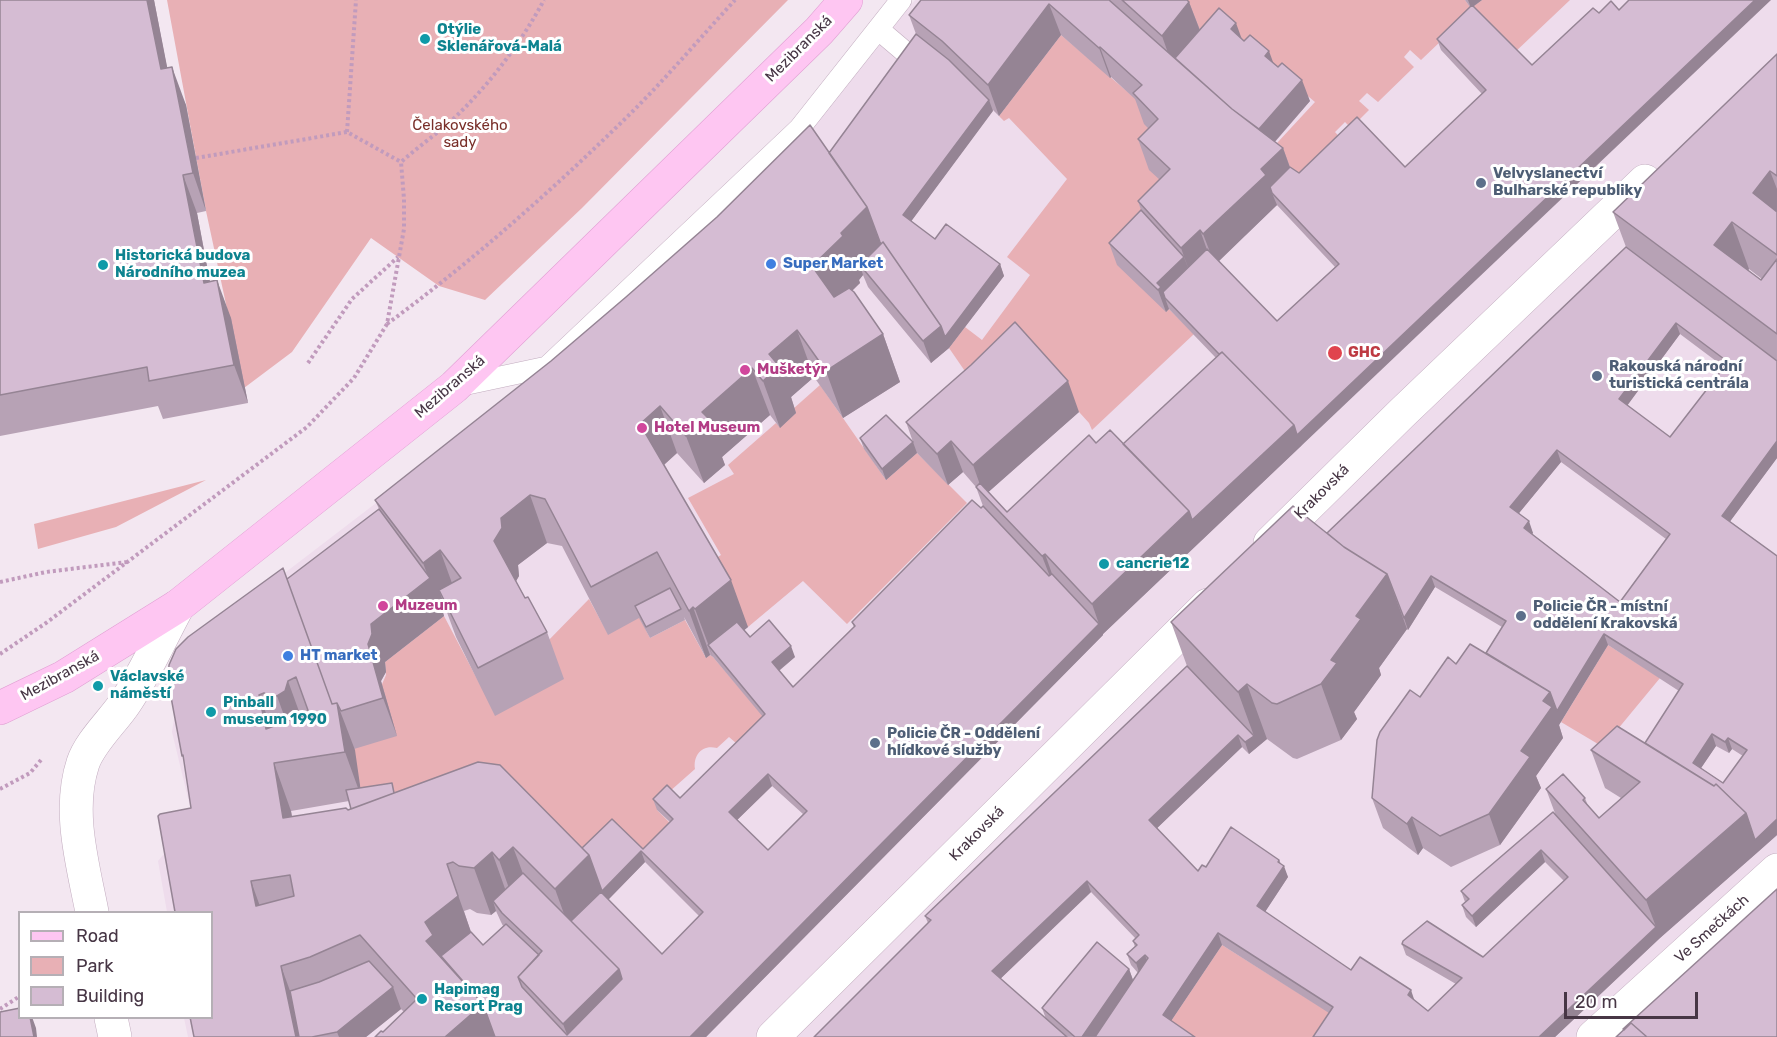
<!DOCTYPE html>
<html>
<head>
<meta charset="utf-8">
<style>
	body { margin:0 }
	#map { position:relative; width:1777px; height:1037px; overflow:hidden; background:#f3e7f1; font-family:Rubik,sans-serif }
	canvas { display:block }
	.legend { position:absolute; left:18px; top:911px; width:195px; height:108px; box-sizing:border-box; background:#fff; border:2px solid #b5afb5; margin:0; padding:8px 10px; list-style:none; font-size:18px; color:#473645 }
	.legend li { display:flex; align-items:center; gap:12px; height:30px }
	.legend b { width:30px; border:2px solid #b5afb5 }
	.scale { position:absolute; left:1564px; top:992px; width:134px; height:27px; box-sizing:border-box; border:3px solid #473645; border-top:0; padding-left:8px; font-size:18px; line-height:21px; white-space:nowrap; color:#473645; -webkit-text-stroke:4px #fff; paint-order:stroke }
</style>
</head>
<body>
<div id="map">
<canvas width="1777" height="1037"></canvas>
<ul class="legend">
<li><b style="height:8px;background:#fec6f2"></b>Road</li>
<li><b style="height:16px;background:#e8b0b5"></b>Park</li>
<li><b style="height:16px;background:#d5bcd3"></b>Building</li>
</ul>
<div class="scale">20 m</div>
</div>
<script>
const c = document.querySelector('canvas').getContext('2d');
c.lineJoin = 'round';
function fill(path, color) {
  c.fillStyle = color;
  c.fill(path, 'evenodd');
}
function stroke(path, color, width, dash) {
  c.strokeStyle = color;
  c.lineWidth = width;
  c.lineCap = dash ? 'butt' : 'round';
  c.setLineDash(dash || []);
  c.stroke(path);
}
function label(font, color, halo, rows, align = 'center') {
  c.font = font + ' Rubik,sans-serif';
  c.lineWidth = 6;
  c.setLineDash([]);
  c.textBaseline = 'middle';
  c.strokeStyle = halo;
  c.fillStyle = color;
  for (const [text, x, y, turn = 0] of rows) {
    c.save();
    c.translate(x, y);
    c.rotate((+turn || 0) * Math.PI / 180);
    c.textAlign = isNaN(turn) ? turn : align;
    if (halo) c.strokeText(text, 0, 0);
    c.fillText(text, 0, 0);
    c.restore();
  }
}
const residential = new Path2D(`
	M915,0h862v1037h-1589l-4,-19h28v-106h-45l-9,-51 35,-42 -21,-87 8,-50 25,-48 320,-245 279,-253z`);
const green = new Path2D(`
	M167,0h621l-206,208 -97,92 -46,-14 -68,-48 -79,114 -48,36 -38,-177z
	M1153,0h312l6,8 11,-8h88l-57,54 -71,-14 -21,20 -11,-10 -6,7 10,10 -36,35 -11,-9 -8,8 10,9 -18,18 -6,-6 -10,10 10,11 -42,42 -38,-29 50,-54 -89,-74 -19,21z
	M1061,35l82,70 26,45 13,50 -16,112 3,-3 25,25 -102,96 -3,-7 -63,-70 -44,43 -33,-48 16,-21 17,13 48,-65 -23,-18 60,-78 -58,-61 -5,3 -5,-5z
	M820,385l66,95 31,-27 50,50 -120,121 -44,-43 -55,46 -38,-65 11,-7 -33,-57 46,-24 -6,-9 48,-42 4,4 13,-18z
	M206,480l-90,47 -78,22 -4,-25z
	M589,599l19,35 31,-17 11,21 35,-18 21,38 4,-3 3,2 51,60 -28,26 -7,-6 -12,11c-15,-4 -24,7 -22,21l-26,23 3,4 -15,14 20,20 -30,30 -72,11 -213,-72 -8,-50 32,-74 -1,-13 59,-46 52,99 49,-71z
	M1608,645l52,33 -57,69 -42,-25z
	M1222,945l116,73 -13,19h-142l-16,-10z`);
const path = new Path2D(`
	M347,132l9,-132
	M196,158l151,-26 54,30
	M387,324c87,-64 169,-137 246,-213 35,-35 68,-74 102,-111
	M308,363l44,-64 46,-42
	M0,582l46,-10 81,-10
	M0,654l46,-31 261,-196 47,-49 33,-54 17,-95v-30l-3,-37c16,-14 34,-27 50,-41 36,-33 70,-78 93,-121
	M0,789l30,-16 11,-13
	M0,1009l20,-13`);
const service = new Path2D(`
	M878,29l33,28
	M458,386l89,-19 252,-238 102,-129`);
const minor = new Path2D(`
	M1270,543l131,-129 244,-233
	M92,912c-9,-47 -25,-101 -9,-149 7,-21 30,-42 42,-60 20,-29 36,-66 53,-97
	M111,1018l4,19
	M773,1037l435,-432
	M1593,1037l184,-167`);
const secondary = new Path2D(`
	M0,708l64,-31 114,-71 276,-219 365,-356 27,-31`);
const wall = new Path2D(`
	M0,0h154l13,68 19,37 20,106 -9,2 13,68 21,37 17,85 -85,16 -5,-13 -158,30z
	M921,0h266l2,2 11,28 42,9 31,24 37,38 -35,41 8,6 7,19 9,6 106,-6 77,-73 -41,-44 -4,-11 33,-32 -5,-7h17l-9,7 59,58 -231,381 -198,188v1l-397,402 -323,-5 21,-20 -4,-4 1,1 -35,28h-172l-3,-229 96,-229 92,-70 -4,-9 454,-347 87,-119 -7,-19zM1061,35l49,43 1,-1 24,22 9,25 5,5 -11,10 11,31 11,10 -22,21 3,9 -32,33 8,22 49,47 3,-3 47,49 -93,86 -27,-1 -89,69 -19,-20 91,-80 -173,10 7,20 -53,-4 4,11 22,31 31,-27 31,32 15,-13 13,15 7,19 -131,116 2,5 -61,60 -14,-16 16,-14 -45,-20 -6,-7 4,-3 -84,-162 13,-12 27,30 21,-18 -3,-8 48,-42 10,13 16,-15 -5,-16 23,-20 29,41 57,-36 -17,-48 -31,-43 8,-8 -1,-3 4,-5 5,12 63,76 18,-15 55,-72 -4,-12 -65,-25 -24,-18 82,-111 6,6zM1276,204l59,63 -58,54 -59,-60 59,-56zM547,543l15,3 46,89 31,-17 11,20 35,-18 -1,-3 22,41 4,-3 3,2 50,60 -83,81 -27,1 4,11 13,12 -27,27 -61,-1 -187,-56 -35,-5 -6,-38 43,-13 -16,-55 5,-9 -1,-10 59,-46 -2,-7 3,-2 11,30 39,79 69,-37 -17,-47 -22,-34 -9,-17 3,-5 -1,-11zM772,786l31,28 -35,36 -31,-30zM349,801l2,8 -3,1 -56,7 -1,-6zM645,862l54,54 -37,38 -54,-54zM470,909l7,4 14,2 5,-4 5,11 2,4 -20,19 -12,-12 -7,-22z
	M1777,54v404l-47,63 47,35v279l-18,16 -99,87 -105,99 -226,-24 -107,-68 -51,76 24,16h-381l114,-114 -3,-7 262,-250 -16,-44 156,-89 299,-286 -13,-35zM1749,269l13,10 -1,1 -13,-10zM1680,334l44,33 -54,70 -43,-32zM1561,462l105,77 -46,63 -88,-68 1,-1 -14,-20zM1435,587l67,40 -16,26 -30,11 -36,33 -48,101 11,30 35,27 5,-7 28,19 49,-22 41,-57 -5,-12 27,-38 -4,-13 49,-80 71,46 -34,52 -54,7 14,38 16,10 -22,20 -11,-12 -3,-8 -39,-9 10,27 -95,75 4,11 -3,3 4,12 10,10 69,-65 19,19 -81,76 -81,-13 4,11 50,29 -28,27 -14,-11 -63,-30 -86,-58 23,-35 -9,-17 -73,7 -8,4 -41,-43 85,-81 7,7 18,-15 26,19 4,1 44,-19 16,-21 -3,-7 27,-37 -2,-7 28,-39 1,1zM1716,746l13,7 3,-4 11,7 -20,27 -22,-15zM1091,892l45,47 -3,2 2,6 -8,7 4,11 7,8 -5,7 -4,-11 -87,39 4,11 -46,-40z`);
const shadedWall = new Path2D(`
	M147,0h7l21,107 -14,-38z
	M1468,0h14l-11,8z
	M1755,0h16l-668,634v1l-397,402h-16l409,-413 -7,-20 97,-93 105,-86z
	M1189,2l18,47 -28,35 -17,-48z
	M1049,4l12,31 -62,81 -11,-31z
	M1236,23l8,22 -13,-16z
	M1100,47l11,30 -1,1 -11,-30z
	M1269,51l8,22 -12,-17z
	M172,67l14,38 20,106 -13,-38z
	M1302,80l8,21 -46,53 -8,-22z
	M989,100l4,11 -86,116 -4,-12z
	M1283,148l11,31 -22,14 5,12 -62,60 -12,-31 58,-65z
	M1770,171l7,18v43l-24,-39z
	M183,175l14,38 20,107 -13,-37z
	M867,207l17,47 -24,11 3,10 -4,5 1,3 -31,30 -17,-47 29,-33z
	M1732,222l17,47 -18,24 -17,-48z
	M1200,230l11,31 -19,18 -11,-31z
	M1184,257l8,22 -27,19 4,11 -3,3 -8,-22 -1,-7z
	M1000,264l4,12 -55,72 -18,15 -8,-22z
	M217,280l14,38 17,85 -14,-38z
	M1676,323l4,11 -56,76 -5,-11z
	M797,330l17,47 -23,20 5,16 -16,15 -17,-47 6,-27z
	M883,334l17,48 -57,36 -17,-47z
	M752,368l18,47 -48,42 3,8 -21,18 -18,-47 16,-24z
	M1068,381l11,31 -95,84 -11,-31z
	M660,406l17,47 -20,18 -17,-47z
	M951,441l12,31 -15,13 -11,-31z
	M1777,441v17l-51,69 -4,-11z
	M913,442l4,11 -31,27 -4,-11z
	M1557,450l4,12 -46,56 -5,-11z
	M530,495l17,48 -29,22 1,11 -7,12 -18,-47 7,-23z
	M1529,521l4,12 -5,6 -4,-11z
	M440,550l17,47 -18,-7 6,17 -3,2 2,7 -59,46 1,10 -5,9 16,55 -14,-38 -15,-54 3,-20 58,-45 -6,-16z
	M1045,554l11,31 -2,2 -12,-31z
	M1387,574l20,55 -28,39 2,7 -27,37 3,7 -16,21 -20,-56 10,-24 25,-44z
	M1431,576l4,11 -27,43 -4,-12z
	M731,580l17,47 -32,27 -8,-9 5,12 -18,-48z
	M693,607l17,48 -4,3 -17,-47z
	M1604,634l4,11 -49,80 4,13 -27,38 5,12 -41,57 -11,-31 32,-63 22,-50 7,-9z
	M791,646l4,11 -19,16 -4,-11z
	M288,681l17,47 -11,15 -17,-47z
	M1247,684l20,55 -18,15 -4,-12 9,-6 -16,-44z
	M259,695l18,47 -11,-13z
	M337,703l18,47 7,49 -17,-47z
	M1712,734l4,12 -19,28 -4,-11z
	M1238,735l4,12 -89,85 -4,-12z
	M1728,738l4,11 -3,4 -4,-11z
	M274,763l17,48 9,54 -17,-47z
	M768,774l4,12 -39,38 -4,-12z
	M1746,813l31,6v16l-18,16 -99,87 -105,99h-16l117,-110 -10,-27z
	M1412,817l11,31 -5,7 -11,-31z
	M513,847l18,48 -15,13 -17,-48z
	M1541,850l4,12 -69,65 -4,-11z
	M641,851l4,11 -39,40 -4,-11z
	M492,852l17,48 -16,1 3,10 -5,4 -17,-47z
	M589,855l17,47 -34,34 -17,-47z
	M1279,860l3,9 2,-3 4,11 -27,41 -4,-12z
	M447,864l28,79 -35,34 -14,-36 -1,-19z
	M251,881l17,48 -12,-23z
	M1087,881l4,11 -95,91 -4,-12z
	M1218,933l4,12 -55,82 -4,-12z
	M1145,955l4,11 -9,9 -4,-12z
	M281,966l17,47 5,24h-7z
	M619,969l8,21 -59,47 -5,-13z
	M1129,969l8,22 -32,46h-23z
	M393,987l8,22 -35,28h-27l-2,-5z
	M1411,990l4,12 -7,-7z
	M483,1004l12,33h-50z
	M30,1017h2l4,11 1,9h-3z`);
const building = new Path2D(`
	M0,0h147l14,69 11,-2 21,106 -10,2 21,108 13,-3 17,85 -85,16 -2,-14 -147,28z
	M921,0h188l123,109 51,39 -22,21 5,6 -63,59 -3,-4 -19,18 -43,-47 32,-32 -32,-30 20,-20 -25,-26 9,-8 -42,-38 -1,1 -50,-44 -61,81 -46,-44 -33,-26z
	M1122,0h65l2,2 -27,34z
	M1629,0h126l-458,435 -3,-10 -72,-73 -3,2 -54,-56 -2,-6 44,-43 70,72 62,-57 -67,-71 -2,-6 20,-20 9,6 58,-56 48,50 81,-77 -49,-51 35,-34 60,60 61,-57 6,5 12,-12 8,9z
	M1219,8l17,15 -5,6 13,12 6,-6 19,16 -4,5 13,11 4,-4 20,17 -43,49 -27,-20 -57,-51z
	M916,34l33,26 40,40 -86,115 32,24 11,-15 54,40 -55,73 -4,-11 -58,-84 -2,2 -1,-2 -13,-35 -38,-54z
	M1777,54v122l-7,-5 -17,22 24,19v43l-45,-33 -18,23 47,35 16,-21v75l-164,-122z
	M810,125l57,82 -26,26 2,3 -31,30 22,31 15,-9 5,4 29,42 -57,37 -29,-41 -28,24 10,12 -16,15 -11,-13 -50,44 6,6 -22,18 -26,-30 -20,18 91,156 -36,29 -2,-2 -4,4 -32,-59 -66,35 -46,-88 -15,-4 -29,23 1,10 -8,13 31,57 3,-1 19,35 -69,36 -39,-78 22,-12 -21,-28 -17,13 -48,-63 176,-139 75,-64 91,-80z
	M1141,210l43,47 -27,26 4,4 -3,3 -49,-47z
	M883,242l58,84 -18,15 -63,-76z
	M1626,247l151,114v80l-55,75 55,40v263l-22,21 -9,-27 -30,-29 -2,2 -69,-43 38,-59 -79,-50 -47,77 -7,-19 -64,-39 20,-32 -75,-45 -27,42 -17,-44 -43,-27 -17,-14zM1676,323l52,39 -58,75 -51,-38zM1557,450l113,84 -50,68 -96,-74 5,-7 -19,-14zM1712,734l13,8 3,-4 19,12 -24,33 -30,-20z
	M1015,322l53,59 -95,84 -22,-24 -14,13 -31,-32 65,-57z
	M1222,352l72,73 -102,95 -3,-9 -66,-67z
	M886,415l27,27 -31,27 -22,-31z
	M1110,430l79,81 -97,93 -47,-50 -3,2 -66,-69 4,-4 27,29 82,-77 7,8z
	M972,500l9,8 2,-2 66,70 3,-2 47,50 -409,413h-195l-12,-33 -42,-48 30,-24 12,13 23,-21 33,31 -21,22 4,10 45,48 55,-56 -3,-10 -48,-48 30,-29 61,62 41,-42 -62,-61 -39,40 -13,-36 -7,-7 30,-29 31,30 30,-30 -20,-20 14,-14 13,13 85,-84 -57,-69 29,-23 13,15 19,-17 22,26 -19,16 21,25 62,-61 -3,-4zM768,774l39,37 -39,39 -39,-38z
	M1293,506l51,41 43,27 -31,42 5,3 -30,41 6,3 -16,21 -44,20 -5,-1 -25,-19 -9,8 -67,-70z
	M379,509l51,69 -59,46 1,10 -4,10 15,54 -42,13 -4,-8 -5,1 -45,-125z
	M283,568l49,136 5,-1 8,49 -71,11 9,55 63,-10 2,2 130,-48 22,3 89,90 -34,34 -42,-42 -14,13 -7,-8 -18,16 -15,-2 -6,-4 -6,2 11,32 -33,26 8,13 -7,6 57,63 -38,33h-70l6,-6 2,1 34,-33 -57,-64 -50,22 -29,9 15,71h-102l-4,-20h22v-105h-37l-17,-96 2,-2 31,-6 -8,-53 -1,1 -14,-75 1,-16 7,-16 12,-12zM296,677l13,36 -43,16 -7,-34 5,-2 5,3h8l8,-5 3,-10zM290,875l4,21 -38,10 -5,-25z
	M670,588l11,21 -35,18 -11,-21z
	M1470,644l80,48 -7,9 9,6 -31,44 9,6 -41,57 -49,22 -28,-19 -5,7 -35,-26 5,-58 3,-8 30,-42 10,7 28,-40 8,7z
	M1187,666l67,70 -9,6 -7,-7 -89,85 49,51 4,-6 4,2 25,-40 48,33 -1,2 6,4 -27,40 94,64 9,-13 51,33 -3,5 20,16 34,-33 -60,-34 1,-3 24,-20 56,36 85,-80 -27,-27 -69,66 -10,-11 7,-6 -8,-8 92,-79 103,115 -117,110h-226l20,-30 -115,-74 -55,82 32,22h-100l53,-79 -3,-3 -9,8 -9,-9 10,-9 -4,-4 6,-6 -52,-54 -95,90 75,66h-253l117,-117 -6,-4z
	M1617,726l97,60 2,-2 30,29 -100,87 -100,-111 17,-15 22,24 -2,2 16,18 41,-36 -49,-32z
	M392,783l2,10 -43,16 -5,-19z
	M523,873l96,96 -56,55 -45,-47 24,-26 -40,-38 -9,-12z
	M1777,889v148h-130l-16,-14 -7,7 -1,-1z
	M1097,942l32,27 -47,68h-7l-33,-29z
	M369,961l24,26 -56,45 -25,5h-13l-9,-46 29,-9z
	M20,1008v9h10l4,20h-34v-25z
	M1631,1023l16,14h-31z`);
const markers = [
	[425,39,6,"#0f9aa8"],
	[1481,183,6,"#5c6f8a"],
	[771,264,6,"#3f7fe0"],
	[103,265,6,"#0f9aa8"],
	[1335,353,8,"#e0444e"],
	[745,370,6,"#d1479c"],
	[1597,376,6,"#5c6f8a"],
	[642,428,6,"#d1479c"],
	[1104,564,6,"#0f9aa8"],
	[383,606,6,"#d1479c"],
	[1521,616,6,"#5c6f8a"],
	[288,656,6,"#3f7fe0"],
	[98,686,6,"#0f9aa8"],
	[211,712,6,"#0f9aa8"],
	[875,743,6,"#5c6f8a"],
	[422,999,6,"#0f9aa8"]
];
const cultureNames = [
	["Otýlie",437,30],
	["Sklenářová-Malá",437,47],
	["Historická budova",115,256],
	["Národního muzea",115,273],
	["cancrie12",1116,564],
	["Václavské",110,677],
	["náměstí",110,694],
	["Pinball",223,703],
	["museum 1990",223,720],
	["Hapimag",434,990],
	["Resort Prag",434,1007]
];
const streetNames = [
	["Mezibranská",799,49,-45],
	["Mezibranská",450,387,-41],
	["Krakovská",1322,492,-45],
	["Mezibranská",60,676,-29],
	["Krakovská",977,834,-45],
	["Ve Smečkách",1712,929,-42]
];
const parkNames = [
	["Čelakovského",460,126],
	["sady",460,143]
];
const serviceNames = [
	["Velvyslanectví",1493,174],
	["Bulharské republiky",1493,191],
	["Rakouská národní",1609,367],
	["turistická centrála",1609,384],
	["Policie ČR - místní",1533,607],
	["oddělení Krakovská",1533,624],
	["Policie ČR - Oddělení",887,734],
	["hlídkové služby",887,751]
];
const shopNames = [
	["Super Market",783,264],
	["HT market",300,656]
];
const healthNames = [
	["GHC",1348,353]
];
const hotelNames = [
	["Mušketýr",757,370],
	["Hotel Museum",654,428],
	["Muzeum",395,606]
];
fill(residential, '#eedcec');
fill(green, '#e8b0b5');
stroke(service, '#c2acbf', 22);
stroke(minor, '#c2acbf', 34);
stroke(secondary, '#e09fd3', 34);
stroke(path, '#c19bbd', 4, [3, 3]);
stroke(service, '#fff', 21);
stroke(minor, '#fff', 33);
stroke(secondary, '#fec6f2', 33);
fill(wall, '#b7a2b5');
fill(shadedWall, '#958494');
fill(building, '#d5bcd3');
stroke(building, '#958494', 1.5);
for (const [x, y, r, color] of markers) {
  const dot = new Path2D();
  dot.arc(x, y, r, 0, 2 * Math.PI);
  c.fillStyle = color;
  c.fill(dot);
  stroke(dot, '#fff', 2);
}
label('bold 15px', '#0d838f', '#fff', cultureNames, 'left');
label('15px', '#473645', '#fff', streetNames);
label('15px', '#792f29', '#fff', parkNames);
label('bold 15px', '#4e5e75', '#fff', serviceNames, 'left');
label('bold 15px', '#366cbe', '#fff', shopNames, 'left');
label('bold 15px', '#be3a42', '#fff', healthNames, 'left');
label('bold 15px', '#b23c85', '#fff', hotelNames, 'left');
</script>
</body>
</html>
